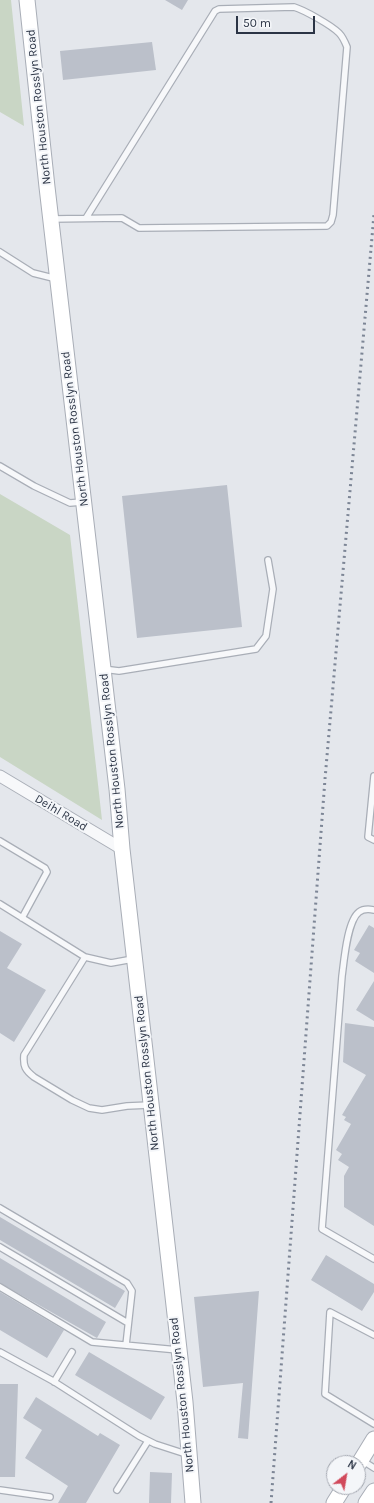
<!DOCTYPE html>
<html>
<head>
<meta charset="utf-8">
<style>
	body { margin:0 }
	#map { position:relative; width:374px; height:1503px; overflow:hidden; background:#e4e7ec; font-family:Karla,sans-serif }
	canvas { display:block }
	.north { position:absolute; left:326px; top:1455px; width:40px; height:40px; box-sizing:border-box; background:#f4f6f9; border:1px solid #a4a8b1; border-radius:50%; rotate:31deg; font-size:11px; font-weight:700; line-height:16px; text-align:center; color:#2b3445 }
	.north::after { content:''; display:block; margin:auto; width:14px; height:18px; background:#d1495b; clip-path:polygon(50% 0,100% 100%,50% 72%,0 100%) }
	.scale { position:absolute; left:236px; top:16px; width:79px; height:18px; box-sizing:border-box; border:2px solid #2b3445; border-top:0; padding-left:5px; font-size:12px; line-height:14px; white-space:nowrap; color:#2b3445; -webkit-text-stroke:3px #f4f6f9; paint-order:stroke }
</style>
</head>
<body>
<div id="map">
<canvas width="374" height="1503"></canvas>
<div class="north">N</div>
<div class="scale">50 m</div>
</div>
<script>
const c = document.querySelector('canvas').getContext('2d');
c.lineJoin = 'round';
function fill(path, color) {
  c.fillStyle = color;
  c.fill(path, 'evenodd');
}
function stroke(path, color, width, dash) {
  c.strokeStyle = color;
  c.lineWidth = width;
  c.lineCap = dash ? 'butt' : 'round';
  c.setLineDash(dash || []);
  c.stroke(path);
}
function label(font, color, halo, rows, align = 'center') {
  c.font = font + ' Karla,sans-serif';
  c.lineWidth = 4;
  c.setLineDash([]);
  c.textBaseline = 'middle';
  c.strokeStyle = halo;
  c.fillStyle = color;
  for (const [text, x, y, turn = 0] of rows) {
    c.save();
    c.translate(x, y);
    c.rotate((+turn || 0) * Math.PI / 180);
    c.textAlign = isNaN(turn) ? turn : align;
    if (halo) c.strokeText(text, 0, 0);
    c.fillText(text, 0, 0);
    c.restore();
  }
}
const green = new Path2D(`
	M0,0h11l13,126 -24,-14z
	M0,494l70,41 32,285 -102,-63z`);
const building = new Path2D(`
	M165,0h23l-6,10z
	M152,42l4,28 -93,10 -3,-29z
	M227,485l15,142 -105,11 -15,-142z
	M369,925l5,3v45l-19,-12 5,-8 -6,-3z
	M0,931l22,13 -15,24 39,22 -32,52 -14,-9z
	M374,981v40l-18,-11z
	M345,1023l29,4v199l-30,-19v-31l5,-9 -11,-7 4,-6 -6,-4 15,-26 -7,-4 2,-3 -4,-2 24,-40 -23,-13z
	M0,1217l125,74 -10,17 -115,-68z
	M326,1255l48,29v8l-12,19 -51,-31z
	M0,1258l106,64 -9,16 -97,-55z
	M259,1291l-11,148 -10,-1 5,-55 -40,4 -9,-90z
	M0,1292l64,38 -17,28 -47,-28z
	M89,1352l76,45 -14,23 -76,-45z
	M0,1384h18l-3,93h-15z
	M36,1397l62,39 2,-3 20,12 -34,58h-28l10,-17 -43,-28 17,-28 -19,-12z
	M150,1472l22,1 -1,30h-22z`);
const lane = new Path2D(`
	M51,219l71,-1 17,10 188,-2 4,-4 2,-7 14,-168c-2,-5 -4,-10 -8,-14 -8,-8 -35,-23 -45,-26l-75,2 -4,2 -129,207
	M0,252l33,21 24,6
	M0,466l34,20 36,17 12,-1
	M103,669l16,2 137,-22 10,-13 7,-47 -5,-29
	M374,776l-6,61 6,3
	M0,841l45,27 2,4 -25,46
	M0,904l85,53
	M374,910c-5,-1 -11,-1 -15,2 -12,9 -15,50 -17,64l-20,253 52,30
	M133,959l-22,4 -26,-6 -61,98c-1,11 1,15 10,22l38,23 17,8 13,2 25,-4 23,-1
	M0,1208l127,75 5,8 -6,54
	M0,1247l128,76
	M0,1287l92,55 86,8
	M374,1335l-44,-23 -5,82 49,30
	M0,1352l53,29 86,55 16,8 34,11
	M54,1382l18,-30
	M363,1461l11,7
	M0,1490l50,7
	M117,1490l31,-49`);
const street = new Path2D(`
	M0,776l122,73`);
const secondary = new Path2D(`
	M27,0l20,187 70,602 5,60 63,553 8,101
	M358,1465l16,-26
	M334,1503l10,-16
	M366,1503l8,-12`);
const rail = new Path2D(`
	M271,1503l54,-724 49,-565`);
const streetNames = [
	["North Houston Rosslyn Road",39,107,-96],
	["North Houston Rosslyn Road",75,429,-97],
	["North Houston Rosslyn Road",112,751,-96],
	["Deihl Road",61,813,31],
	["North Houston Rosslyn Road",147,1073,-96],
	["North Houston Rosslyn Road",182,1395,-96]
];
fill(green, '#c9d6c5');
fill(building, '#bbc0ca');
stroke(lane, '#a9aeb7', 8);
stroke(street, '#a9aeb7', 13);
stroke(secondary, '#a9aeb7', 17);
stroke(lane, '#f7f8fa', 5.5);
stroke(street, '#f7f8fa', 11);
stroke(secondary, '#fff', 15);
stroke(rail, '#7d8696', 3, [2, 4]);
label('12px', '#2b3445', '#f4f6f9', streetNames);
</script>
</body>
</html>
